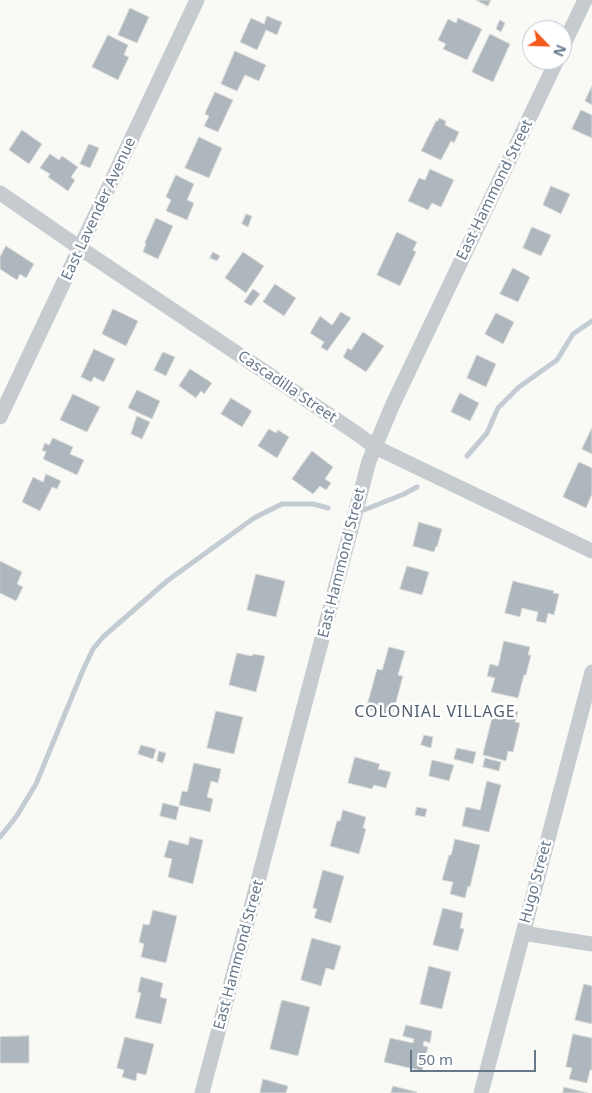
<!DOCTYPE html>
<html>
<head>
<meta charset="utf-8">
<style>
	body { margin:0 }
	#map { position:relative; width:592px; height:1093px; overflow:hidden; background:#f9f9f6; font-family:"Noto Sans",sans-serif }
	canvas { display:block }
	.north { position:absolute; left:522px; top:20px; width:50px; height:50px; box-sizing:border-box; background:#fff; border:1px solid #c1c9d0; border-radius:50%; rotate:114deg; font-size:14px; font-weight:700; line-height:20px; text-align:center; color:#65788a }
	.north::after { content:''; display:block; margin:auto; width:18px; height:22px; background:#f45a1c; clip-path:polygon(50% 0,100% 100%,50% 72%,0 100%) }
	.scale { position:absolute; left:410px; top:1050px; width:126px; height:22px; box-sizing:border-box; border:2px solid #65788a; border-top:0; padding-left:6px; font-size:15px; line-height:18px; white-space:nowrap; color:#65788a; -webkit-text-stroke:4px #fff; paint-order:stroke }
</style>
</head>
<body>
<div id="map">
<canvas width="592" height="1093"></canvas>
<div class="north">N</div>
<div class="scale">50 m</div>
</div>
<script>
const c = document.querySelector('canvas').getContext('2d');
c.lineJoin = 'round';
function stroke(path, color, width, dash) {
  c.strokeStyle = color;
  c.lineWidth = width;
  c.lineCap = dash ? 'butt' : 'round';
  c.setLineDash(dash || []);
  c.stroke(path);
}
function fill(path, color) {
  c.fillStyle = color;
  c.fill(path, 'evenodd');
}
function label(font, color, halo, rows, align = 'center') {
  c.font = font + ' "Noto Sans",sans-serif';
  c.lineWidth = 5;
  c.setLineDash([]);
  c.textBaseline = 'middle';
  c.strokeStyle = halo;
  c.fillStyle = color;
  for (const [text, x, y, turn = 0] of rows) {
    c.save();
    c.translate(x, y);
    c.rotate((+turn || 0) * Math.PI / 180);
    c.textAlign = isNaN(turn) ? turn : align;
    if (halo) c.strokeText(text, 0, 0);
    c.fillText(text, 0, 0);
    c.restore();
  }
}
const stream = new Path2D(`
	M467,456l20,-23 11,-25 21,-21 38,-27 16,-26 19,-13
	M364,510l40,-16 13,-7
	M0,837l16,-20 20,-33 47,-114 10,-21 10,-12 64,-56 87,-63 28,-14h31l15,4`);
const building = new Path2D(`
	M476,0h15l-3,6z
	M130,8l19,9 -12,26 -19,-8z
	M267,16l15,6 -5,13 -11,-5 -9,20 -17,-8 11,-24 13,6z
	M458,18l24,11 -15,31 -24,-11 3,-5 -8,-4 10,-21 8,4z
	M500,20l5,3 -4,9 -5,-3z
	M490,34l20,10 -17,38 -21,-10z
	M108,35l20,10 -4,10 5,2 -11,23 -26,-13z
	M235,51l31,14 -7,16 -14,-6 -8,16 -16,-7z
	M592,86v19l-7,-4z
	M215,92l18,8 -15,32 -14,-6 5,-10 -4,-2z
	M581,110l11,5v23l-20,-9z
	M439,118l7,3 -1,4 14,7 -5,11 -3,-2 -10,19 -20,-9 15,-30h2z
	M22,130l20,14 -13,20 -20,-14z
	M199,137l23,11 -13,30 -24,-10z
	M89,144l10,4 -9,20 -10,-4z
	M50,154l9,6 3,-4 16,11 -7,10 4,3 -7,11 -20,-14 2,-3 -10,-6z
	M430,169l24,11 -13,27 -9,-4 -4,7 -20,-9 11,-23 6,2z
	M176,175l18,9 -7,16 7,3 -7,17 -21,-9 5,-11 -5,-3z
	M551,186l19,8 -9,20 -18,-9z
	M246,214l6,2 -4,11 -6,-3z
	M156,218l17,8 -15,33 -15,-7 3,-8 -1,-1z
	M532,227l19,8 -10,21 -18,-8z
	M397,232l20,10 -4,8 3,2 -16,34 -23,-11z
	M6,246l28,18 -8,14 -6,-4 -3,6 -17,-11v-12z
	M213,252l7,4 -3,5 -7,-3z
	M243,252l21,14 -18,27 -21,-15z
	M513,268l17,9 -12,25 -18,-8z
	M275,284l21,14 -12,18 -21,-14z
	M253,289l7,5 -9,12 -7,-4z
	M113,309l25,12 -12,25 -24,-12z
	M341,312l10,6 -24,33 -6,-4 3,-5 -14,-9 10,-17 12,9z
	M496,313l18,9 -11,22 -18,-10z
	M363,332l21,14 -18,26 -23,-15 5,-9 3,2z
	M94,349l21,10 -11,23 -10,-5 -3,5 -10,-5z
	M163,352l12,5 -9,19 -12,-6z
	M477,355l19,9 -10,23 -19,-9z
	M190,369l22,14 -8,11 -3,-3 -5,7 -17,-12z
	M137,390l23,11 -8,18 -24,-11z
	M460,393l19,10 -9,18 -19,-9z
	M73,394l27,13 -13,25 -27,-12z
	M231,398l21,13 -10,16 -21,-13z
	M137,416l13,6 -8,17 -11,-5z
	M592,428v26l-10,-5z
	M269,429l7,4 2,-3 11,7 -12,21 -19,-12z
	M53,438l20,9 -3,7 14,6 -7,15 -34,-16 3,-7 -4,-2 3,-7 4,2z
	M312,451l21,16 -8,12 6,4 -5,7 -6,-4 -7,8 -21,-15z
	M579,462l13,6v26l-6,14 -23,-11z
	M46,474l15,7 -4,8 -5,-2 -12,24 -18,-9 11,-25 10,5z
	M419,522l23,7 -5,18 -1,-1 -2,6 -21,-6z
	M0,561l22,11 -5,12 6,3 -7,14 -16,-8z
	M407,566l22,6 -7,23 -22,-6z
	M256,574l29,7 -9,36 -29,-7z
	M513,581l41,10 -1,2 6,1 -5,21 -6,-2 -2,10 -10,-2 2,-9 -16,-4 -2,9 -15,-4z
	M504,641l26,6 -2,8h3l-5,20h-2l-6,23 -27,-6 4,-14 -8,-2 3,-12 8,2z
	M389,647l16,4 -7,24 5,1 -11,41 -26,-8 11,-40 5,1z
	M237,653l15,3 1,-2 12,2 -9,36 -27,-7z
	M495,707l23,5 -3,10 5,1 -7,29 -5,-1 -2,10 -23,-6z
	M216,711l27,6 -9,37 -27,-6z
	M424,735l9,2 -2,11 -10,-3z
	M141,745l15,4 -3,10 -15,-5z
	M457,748l19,4 -3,12 -19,-5z
	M159,751l7,2 -3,10 -6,-2z
	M355,757l25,7 -2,5 13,3 -5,16 -12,-3 -2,4 -24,-6z
	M485,758l16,4 -2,9 -16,-4z
	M432,760l22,5 -5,16 -20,-5z
	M194,763l27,6 -3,14 -7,-2 -4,16 6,2 -3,13 -31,-7 3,-14 5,1z
	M487,781l14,4 -12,47 -27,-6 4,-19 14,3z
	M163,803l16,4 -3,13 -16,-4z
	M417,807l10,2 -2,8 -10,-2z
	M343,810l23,7 -3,11 3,1 -7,25 -29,-8 7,-25h3z
	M190,837l13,3 -10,44 -25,-7 4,-18 -8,-2 5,-17 19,5z
	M455,839l25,6 -10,42 -2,-1 -3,12 -15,-4 3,-12 -11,-2 7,-25h2z
	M323,870l21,6 -13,47 -17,-5 3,-9 -4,-1z
	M443,908l20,5 -3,15 4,1 -6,22 -25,-6z
	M153,910l24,6 -11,47 -25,-6 3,-13 -5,-2 4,-18 6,1z
	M312,938l29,8 -7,24 -8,-2 -5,18 -20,-6z
	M429,966l22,6 -9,37 -22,-5z
	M141,977l22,6 -3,14 7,2 -6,25 -26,-6 6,-25 -3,-1z
	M584,984l8,2v38l-17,-4z
	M282,1000l28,7 -12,49 -28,-7z
	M406,1025l26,6 -2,12 -6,-2 -1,5 5,1 -6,24 -38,-9 6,-24 23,5 1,-4 -11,-3z
	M573,1034l19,4v32h-2l-3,13 -18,-4 3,-11 -6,-1z
	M29,1036v27h-29v-26z
	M125,1037l29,7 -8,31 -9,-2 -1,8 -14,-4 2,-7 -7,-2z
	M263,1079l25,7 -2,7h-26z
	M393,1086l24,6v1h-26z
	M564,1087l24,6h-25z`);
const street = new Path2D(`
	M562,48l23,-48
	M0,193l80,55 276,185 19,14 217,104
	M0,417l197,-417
	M523,933l69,11
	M202,1093l167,-632 24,-57 164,-344
	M481,1093l111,-421`);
const streetNames = [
	["East Hammond Street",495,190,-64],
	["East Lavender Avenue",99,209,-65],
	["Cascadilla Street",287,387,34],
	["East Hammond Street",342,563,-76],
	["Hugo Street",536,882,-75],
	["East Hammond Street",239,955,-75]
];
const neighbourhoodNames = [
	["COLONIAL VILLAGE",435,712]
];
stroke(stream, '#c2ccd2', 5);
fill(building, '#afb7be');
stroke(building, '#dbdbd8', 1);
stroke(street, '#c6cbcf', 15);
label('15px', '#65788a', '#fff', streetNames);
c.letterSpacing = '1px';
label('16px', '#54616e', '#fff', neighbourhoodNames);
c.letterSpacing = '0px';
</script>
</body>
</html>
